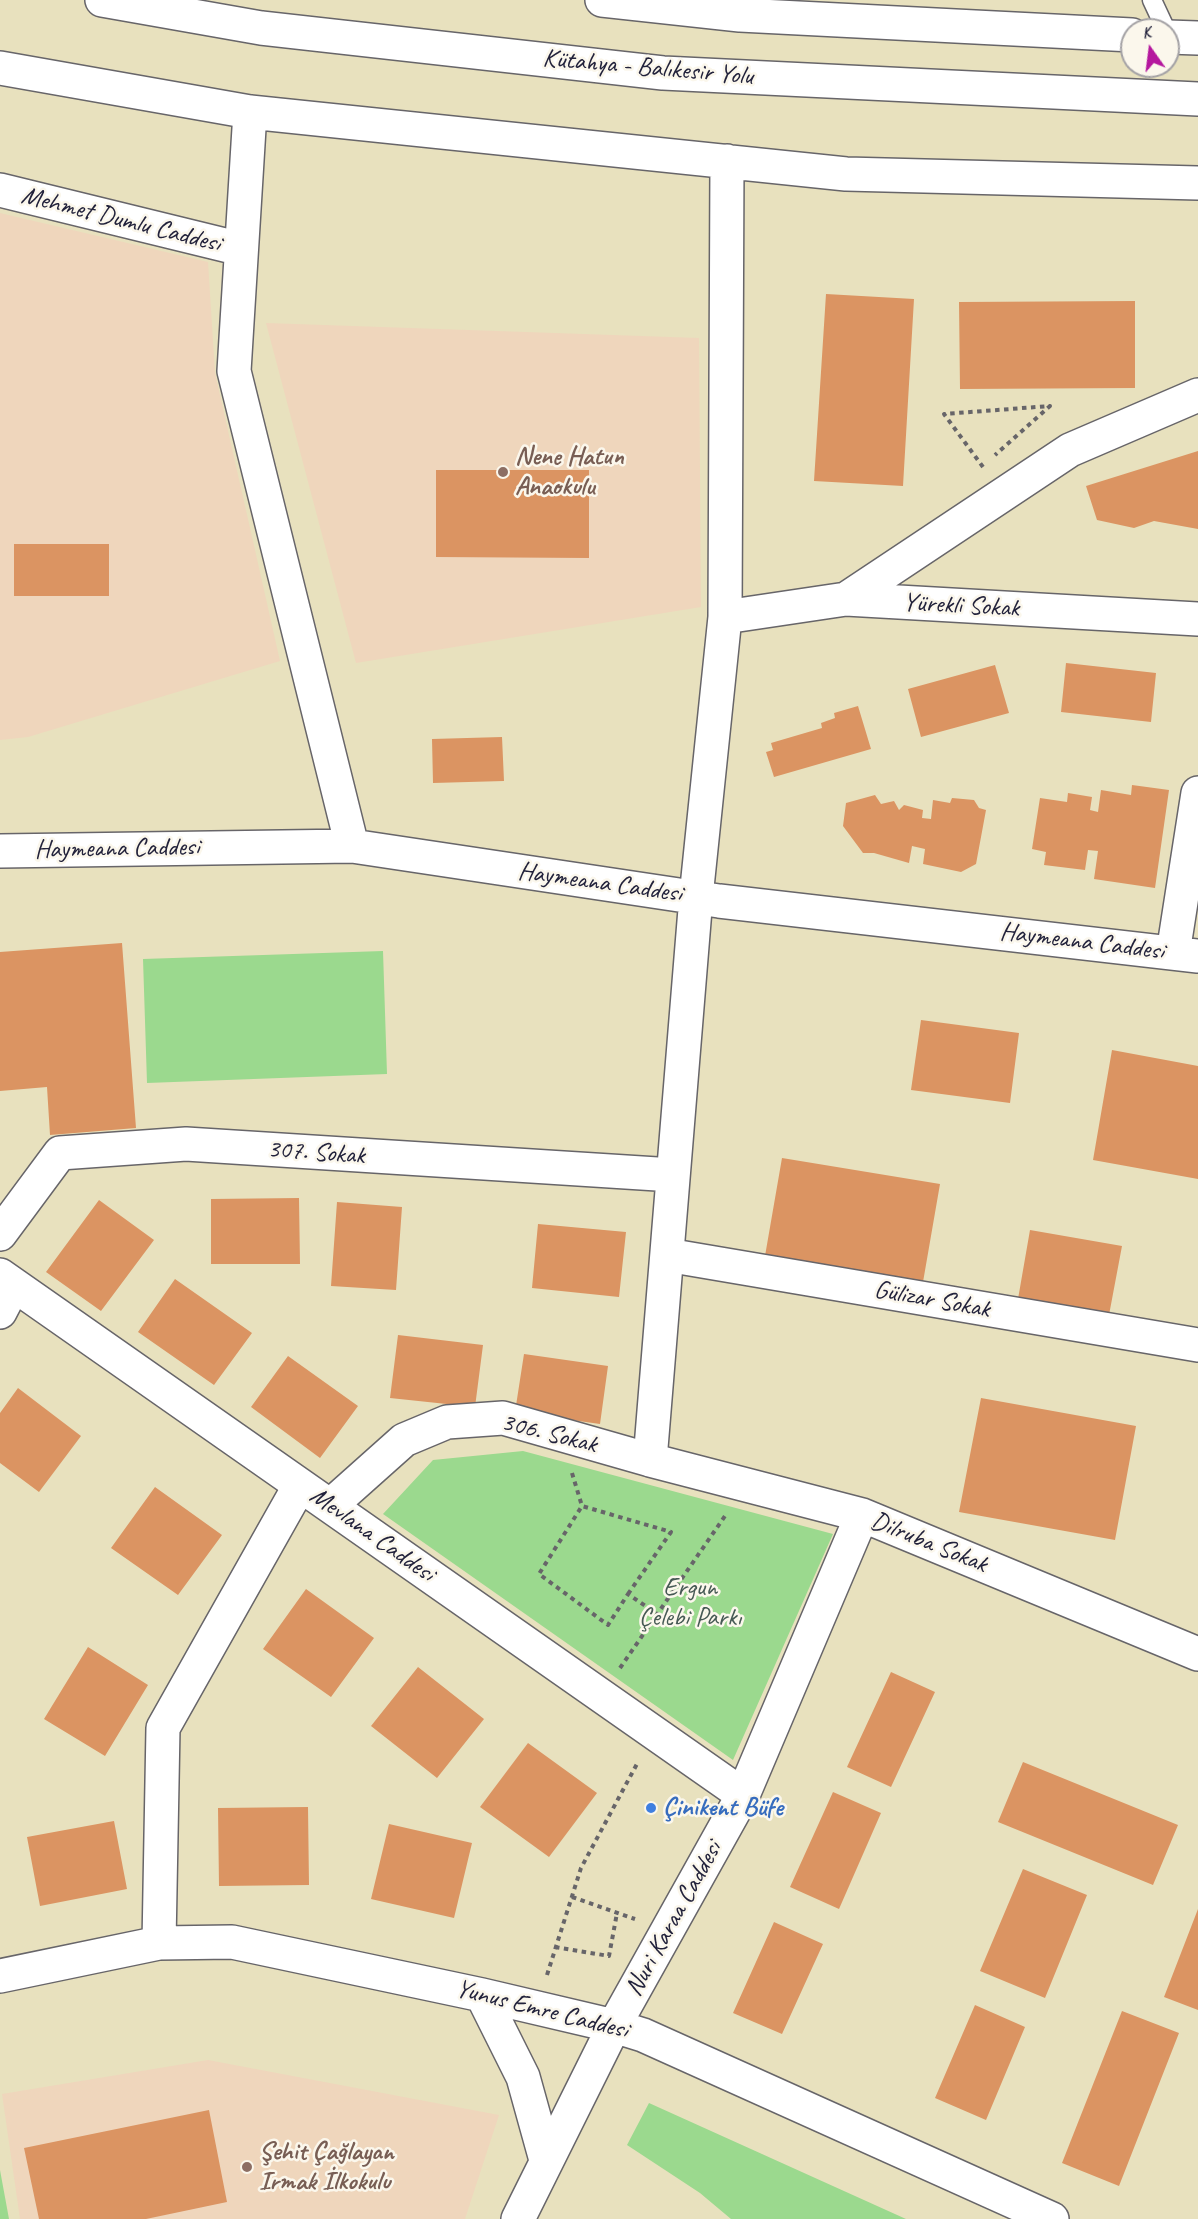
<!DOCTYPE html>
<html>
<head>
<meta charset="utf-8">
<style>
	body { margin:0 }
	#map { position:relative; width:1198px; height:2219px; overflow:hidden; background:#e8e1be; font-family:Caveat,sans-serif }
	canvas { display:block }
	.north { position:absolute; left:1120px; top:18px; width:60px; height:60px; box-sizing:border-box; background:#fbf7ec; border:2px solid #a4a2a5; border-radius:50%; rotate:346deg; font-size:16px; font-weight:700; line-height:24px; text-align:center; color:#22223b }
	.north::after { content:''; display:block; margin:auto; width:21px; height:27px; background:#b5179e; clip-path:polygon(50% 0,100% 100%,50% 72%,0 100%) }
</style>
</head>
<body>
<div id="map">
<canvas width="1198" height="2219"></canvas>
<div class="north">K</div>
</div>
<script>
const c = document.querySelector('canvas').getContext('2d');
c.lineJoin = 'round';
function fill(path, color) {
  c.fillStyle = color;
  c.fill(path, 'evenodd');
}
function stroke(path, color, width, dash) {
  c.strokeStyle = color;
  c.lineWidth = width;
  c.lineCap = dash ? 'butt' : 'round';
  c.setLineDash(dash || []);
  c.stroke(path);
}
function label(font, color, halo, rows, align = 'center') {
  c.font = font + ' Caveat,sans-serif';
  c.lineWidth = 5;
  c.setLineDash([]);
  c.textBaseline = 'middle';
  c.strokeStyle = halo;
  c.fillStyle = color;
  for (const [text, x, y, turn = 0] of rows) {
    c.save();
    c.translate(x, y);
    c.rotate((+turn || 0) * Math.PI / 180);
    c.textAlign = isNaN(turn) ? turn : align;
    if (halo) c.strokeText(text, 0, 0);
    c.fillText(text, 0, 0);
    c.restore();
  }
}
const built = new Path2D(`
	M0,213l208,49 7,111 65,288 -252,76 -28,3z
	M266,323l433,15 2,269 -345,56z
	M208,2060l291,55 -34,104h-445l-18,-125z`);
const green = new Path2D(`
	M383,951l4,123 -240,9 -4,-124z
	M523,1451l310,83 -100,226 -350,-246 50,-54z
	M649,2103l257,116h-175l-31,-26 -73,-48z
	M0,2170l9,49h-9z`);
const building = new Path2D(`
	M826,294l88,5 -11,187 -89,-5z
	M1135,301v87l-175,1 -1,-87z
	M1198,451v78l-44,-8 -20,7 -37,-8 -11,-34z
	M436,470h153v88l-153,-1z
	M14,544h95v52h-95z
	M1066,663l90,10 -5,49 -90,-10z
	M995,665l14,48 -88,24 -13,-48z
	M858,706l13,43 -97,28 -8,-25 7,-2 -2,-7 51,-15 -1,-5 14,-5 -1,-5z
	M502,737l2,44 -71,2 -1,-44z
	M1132,785l37,5 -14,98 -61,-9 4,-28 -10,-1 -3,20 -41,-5 2,-13 -14,-3 8,-51 27,4 1,-9 24,4 -2,13 8,2 3,-22 30,5z
	M875,795l6,9 13,-3 5,9 5,-5 19,5 -1,8 9,1 2,-19 17,3 2,-5 22,2 5,8 7,2 -10,54 -15,8 -38,-8 2,-15 -13,-3 -3,17 -35,-10h-11l-20,-27 3,-23z
	M122,943l14,185 -86,7 -3,-48 -47,4v-139z
	M921,1020l98,13 -9,70 -99,-13z
	M1112,1050l86,16v113l-105,-19z
	M782,1158l158,26 -17,98 -158,-26z
	M299,1198l1,66h-89v-65z
	M99,1200l55,40 -53,71 -55,-39z
	M337,1202l65,5 -6,83 -65,-4z
	M538,1224l88,8 -7,65 -87,-9z
	M1030,1230l92,16 -13,69 -91,-16z
	M175,1279l77,54 -38,52 -76,-53z
	M398,1335l85,10 -8,62 -85,-9z
	M524,1354l84,12 -8,58 -85,-12z
	M288,1356l70,50 -38,52 -69,-51z
	M18,1388l63,48 -42,56 -39,-29v-50z
	M981,1398l155,28 -21,114 -156,-28z
	M155,1487l67,48 -44,60 -67,-47z
	M306,1589l68,49 -43,59 -68,-48z
	M88,1647l60,38 -43,71 -61,-37z
	M418,1667l66,52 -47,59 -66,-52z
	M891,1672l44,20 -44,95 -44,-20z
	M528,1743l69,50 -48,64 -69,-50z
	M1023,1762l155,63 -25,60 -155,-63z
	M833,1792l48,21 -42,96 -49,-22z
	M308,1807l1,78 -90,1 -1,-78z
	M114,1821l13,68 -87,17 -13,-69z
	M389,1824l83,19 -18,75 -83,-19z
	M1023,1869l64,26 -42,103 -65,-27z
	M1198,1909v101l-34,-13z
	M774,1922l49,22 -41,90 -49,-21z
	M975,2005l50,22 -39,93 -51,-22z
	M1122,2011l57,22 -60,153 -57,-23z
	M209,2110l18,92 -81,17h-107l-15,-71z`);
const path = new Path2D(`
	M983,467l-39,-53 106,-8 -55,49
	M572,1473l10,33
	M628,1594l43,-62 -89,-26 -43,68 69,51 20,-31 29,20
	M620,1668l105,-152
	M572,1897l63,22
	M555,1947l54,9 8,-43
	M547,1975l34,-107 57,-106`);
const service = new Path2D(`
	M1152,0l14,30`);
const minor = new Path2D(`
	M0,68l250,44 596,62 352,9
	M250,112l-16,259 118,475
	M0,190l241,59
	M846,599l224,-149 128,-55
	M725,617l121,-18 352,20
	M0,851l352,-5 367,55 479,55
	M1173,953l25,-160
	M0,1234l60,-81 126,-9 487,31
	M667,1255l531,90
	M0,1275l743,520
	M0,1312l14,-27
	M650,1460l46,-563 29,-280 2,-456
	M330,1506l74,-66 43,-18 56,-4 147,42 212,55 336,139
	M159,1943l4,-215 137,-243
	M0,1976l159,-33 73,-1 250,53 132,31 29,9 409,184
	M482,1995l41,82 23,83
	M518,2219l96,-193 129,-231 119,-280`);
const trunk = new Path2D(`
	M102,0l159,28 402,45 535,26
	M602,0l138,15 392,20
	M1168,37l30,1`);
const markers = [
	[503,472,6,"#8d6e63"],
	[651,1808,6,"#3f7fe0"],
	[247,2167,6,"#8d6e63"]
];
const streetNames = [
	["Kütahya - Balıkesir Yolu",648,68,5],
	["Mehmet Dumlu Caddesi",121,220,14],
	["Yürekli Sokak",961,606,3],
	["Haymeana Caddesi",117,849,-1],
	["Haymeana Caddesi",600,883,8],
	["Haymeana Caddesi",1082,942,7],
	["307. Sokak",316,1153,4],
	["Gülizar Sokak",932,1300,10],
	["306. Sokak",549,1434,14],
	["Mevlana Caddesi",372,1535,35],
	["Dilruba Sokak",929,1543,22],
	["Nuri Karaa Caddesi",674,1919,-61],
	["Yunus Emre Caddesi",542,2010,14]
];
const educationNames = [
	["Nene Hatun",515,457],
	["Anaokulu",515,487],
	["Şehit Çağlayan",259,2152],
	["Irmak İlkokulu",259,2182]
];
const parkNames = [
	["Ergun",690,1588],
	["Çelebi Parkı",690,1618]
];
const shopNames = [
	["Çinikent Büfe",663,1808]
];
fill(built, '#efd6bc');
fill(green, '#9bd98e');
fill(building, '#db9462');
stroke(service, '#676569', 21);
stroke(minor, '#676569', 36);
stroke(trunk, '#676569', 36);
stroke(path, '#676569', 4, [4.5, 4.5]);
stroke(service, '#fff', 18);
stroke(minor, '#fff', 33);
stroke(trunk, '#fff', 33);
for (const [x, y, r, color] of markers) {
  const dot = new Path2D();
  dot.arc(x, y, r, 0, 2 * Math.PI);
  c.fillStyle = color;
  c.fill(dot);
  stroke(dot, '#fbf7ec', 2);
}
label('26px', '#22223b', '#fbf7ec', streetNames);
label('bold 26px', '#785e54', '#fbf7ec', educationNames, 'left');
label('26px', '#465954', '#fbf7ec', parkNames);
label('bold 26px', '#366cbe', '#fbf7ec', shopNames, 'left');
</script>
</body>
</html>
